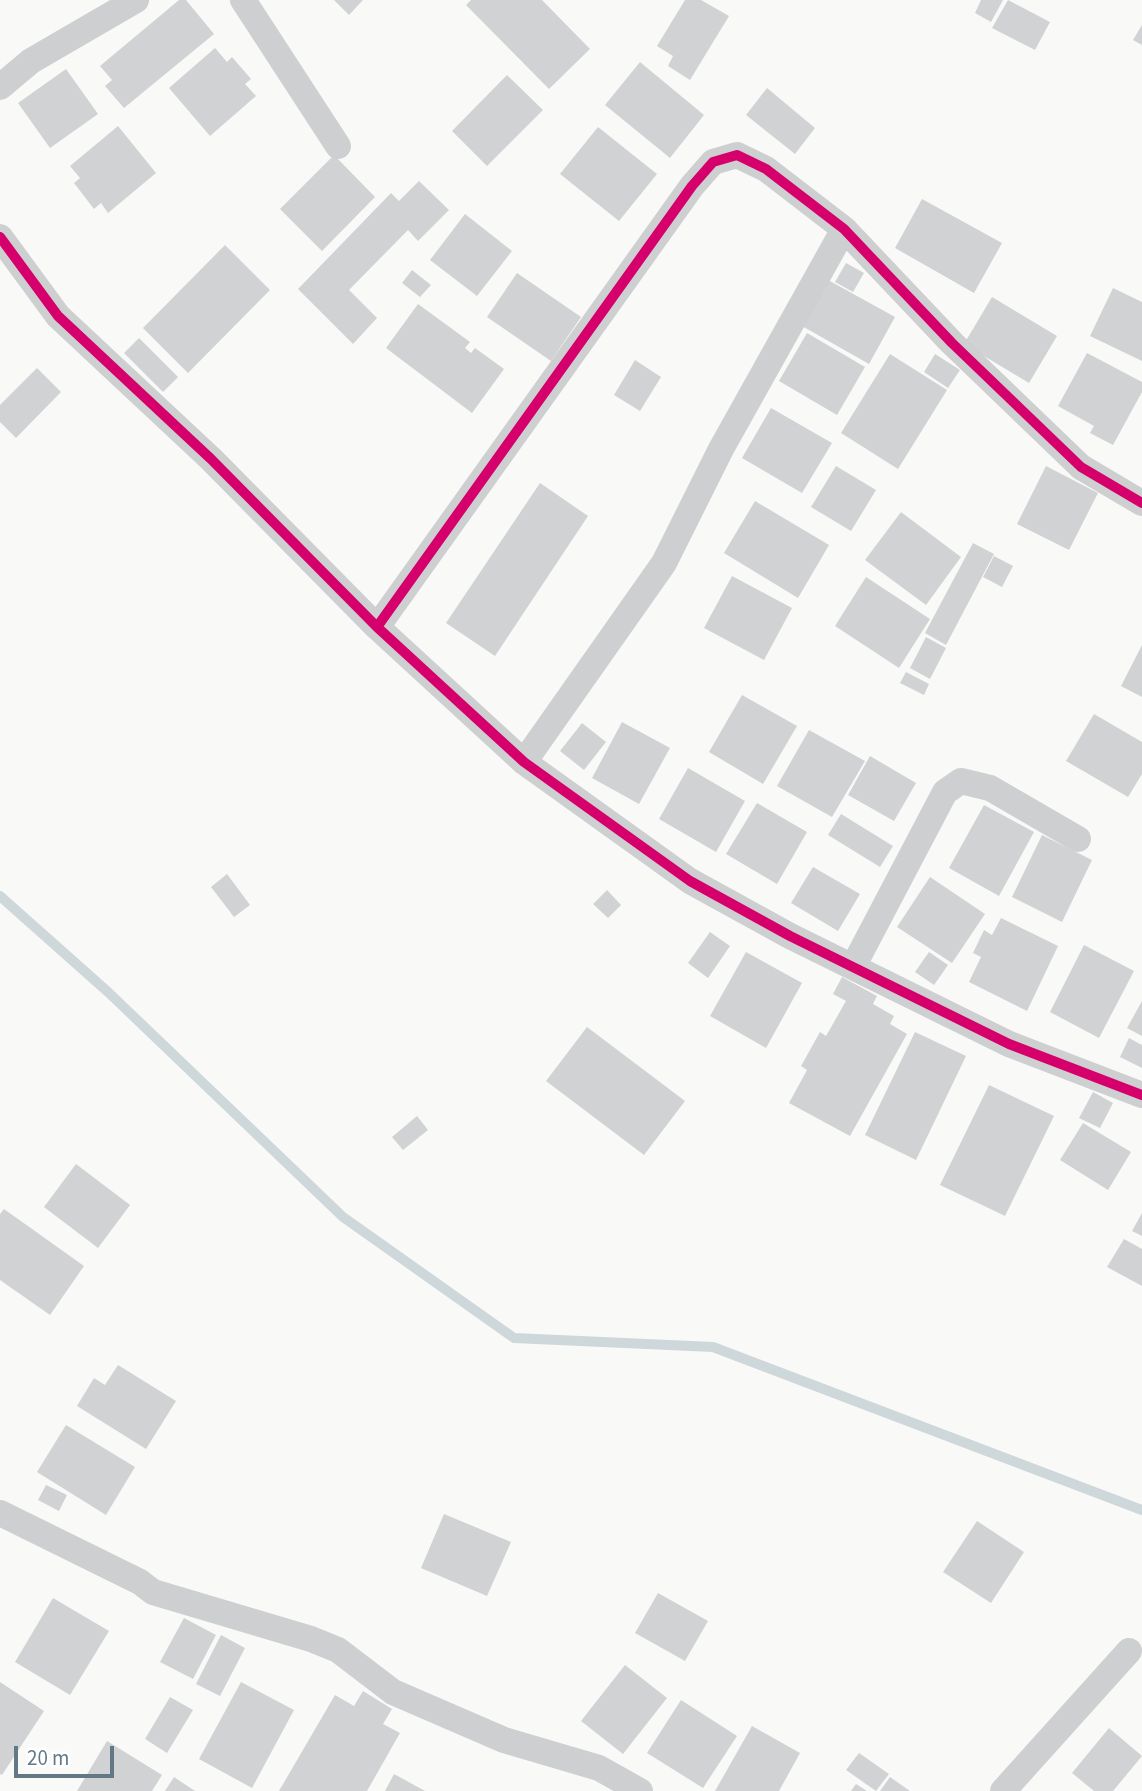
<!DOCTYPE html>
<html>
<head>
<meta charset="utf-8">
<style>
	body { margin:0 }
	#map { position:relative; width:1142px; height:1791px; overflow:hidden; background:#f9f9f8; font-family:"Source Sans 3",sans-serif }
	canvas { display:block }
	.scale { position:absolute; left:14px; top:1746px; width:100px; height:32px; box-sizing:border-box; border:4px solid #637884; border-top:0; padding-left:9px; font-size:21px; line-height:24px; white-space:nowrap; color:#637884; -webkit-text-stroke:5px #fff; paint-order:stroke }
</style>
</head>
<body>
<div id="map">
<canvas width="1142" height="1791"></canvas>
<div class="scale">20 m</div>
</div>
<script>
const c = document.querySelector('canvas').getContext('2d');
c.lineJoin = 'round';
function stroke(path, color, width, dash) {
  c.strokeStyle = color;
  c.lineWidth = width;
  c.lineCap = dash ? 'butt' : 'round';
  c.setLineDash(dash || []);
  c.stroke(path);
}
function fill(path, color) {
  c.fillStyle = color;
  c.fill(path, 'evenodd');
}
const stream = new Path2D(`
	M0,896l108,96 235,225 171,121 199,9 429,163`);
const building = new Path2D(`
	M179,0h7l28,34 -90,74 -19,-22 7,-6 -12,-14z
	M334,0h29l-14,15z
	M471,0h71l48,49 -41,40 -83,-84z
	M685,0h16l28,16 -39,64 -22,-14 5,-10 -16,-10z
	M981,0h22l-12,22 -16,-9z
	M1008,0l42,22 -15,28 -43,-22z
	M1142,25v20l-9,-5z
	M215,48l12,14 5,-5 19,22 -6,5 11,12 -46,40 -41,-48z
	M640,62l64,53 -34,43 -65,-53z
	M66,69l32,45 -48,34 -32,-45z
	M507,75l36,35 -56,56 -35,-35z
	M767,88l48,40 -20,26 -49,-39z
	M118,126l38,47 -48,40 -7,-10 -7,6 -20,-26 6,-5 -10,-12z
	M598,127l59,47 -38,47 -59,-47z
	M334,155l41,42 -53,54 -42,-42z
	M419,181l30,29 -31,31 -10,-11 -59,60 28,28 -24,26 -55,-55 93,-96 8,8z
	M922,199l80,44 -28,50 -79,-45z
	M465,214l47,37 -35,45 -47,-36z
	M225,245l45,45 -82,83 -45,-45z
	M846,263l18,10 -11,19 -18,-10z
	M412,270l19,15 -11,12 -18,-14z
	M517,273l64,44 -30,44 -64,-44z
	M828,280l67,37 -26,47 -67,-38z
	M1113,288l29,14v59l-52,-25z
	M992,297l65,39 -28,47 -65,-39z
	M418,304l52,38 -5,6 6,5 4,-5 29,21 -32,44 -86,-65z
	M807,333l58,34 -28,48 -58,-34z
	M139,338l39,39 -15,15 -39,-39z
	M1087,353l55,29v10l-29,53 -23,-12 4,-7 -36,-20z
	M890,354l57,36 -49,79 -57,-36z
	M935,354l25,16 -12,18 -24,-16z
	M635,360l26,17 -21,34 -26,-16z
	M37,368l24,24 -45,46 -16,-16v-17z
	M771,408l61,35 -30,50 -60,-35z
	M836,466l40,24 -25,41 -40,-24z
	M1046,466l52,27 -29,57 -52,-26z
	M540,483l48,33 -93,140 -49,-33z
	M755,501l74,44 -31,53 -74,-45z
	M901,512l60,45 -35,48 -61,-45z
	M973,543l21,11 -48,91 -21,-12z
	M994,556l19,10 -11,21 -19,-10z
	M732,576l60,32 -28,52 -60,-32z
	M866,577l64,42 -31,49 -64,-42z
	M926,637l20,11 -16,31 -20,-11z
	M1142,645v52l-21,-11z
	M906,672l23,12 -5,11 -24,-12z
	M742,695l55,31 -34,58 -54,-32z
	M1094,714l48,28v32l-14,23 -62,-36z
	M622,722l48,26 -31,56 -47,-26z
	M582,723l24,19 -22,28 -24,-19z
	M809,730l56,31 -33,56 -55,-31z
	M870,756l46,27 -22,38 -46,-26z
	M688,768l57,33 -29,51 -57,-33z
	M757,803l50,29 -30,52 -51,-30z
	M984,805l50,27 -35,64 -50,-28z
	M841,814l52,32 -13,21 -52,-32z
	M1042,835l50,25 -30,62 -50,-25z
	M813,867l47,27 -22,37 -47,-28z
	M227,874l23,31 -16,12 -23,-30z
	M930,877l55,37 -33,49 -55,-36z
	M607,890l14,15 -13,13 -15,-14z
	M1001,918l57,28 -31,65 -58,-29 12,-25 -8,-4 11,-23 8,5z
	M710,932l20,14 -22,32 -20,-15z
	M1084,945l50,26 -35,67 -49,-26z
	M746,952l56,31 -36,65 -56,-32z
	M929,952l19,13 -14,20 -19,-13z
	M842,977l35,19 -4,8 21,12 -4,8 17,10 -57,102 -61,-33 18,-33 -6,-4 19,-34 6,4 20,-35 -13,-7z
	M1142,1001v35l-15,-8z
	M587,1027l98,74 -41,54 -98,-74z
	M915,1032l51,24 -50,104 -51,-25z
	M1129,1038l13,7v23l-22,-11z
	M989,1085l65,31 -49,100 -65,-31z
	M1093,1092l20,11 -13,25 -21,-10z
	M417,1116l11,14 -25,20 -11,-13z
	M1083,1123l48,29 -23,38 -48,-30z
	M76,1164l54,41 -32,43 -54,-41z
	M4,1209l80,57 -34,49 -50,-35v-66z
	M1142,1213v23l-10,-5z
	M1124,1239l18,10v37l-35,-19z
	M118,1365l58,36 -30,48 -69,-43 17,-28 11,7z
	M66,1425l69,42 -29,48 -69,-43z
	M46,1485l21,10 -8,16 -21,-11z
	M444,1514l67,28 -24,54 -66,-28z
	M977,1521l47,31 -33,51 -48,-31z
	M658,1593l50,28 -23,40 -50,-28z
	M53,1598l56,33 -39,64 -55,-33z
	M184,1618l32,17 -23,44 -33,-17z
	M221,1635l24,13 -25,48 -24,-12z
	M625,1665l42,33 -44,56 -42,-33z
	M0,1682l44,29 -42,64 -2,-1z
	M241,1682l53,28 -42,78 -53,-29z
	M363,1691l29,18 -9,15 17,9 -33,58h-88l56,-96 19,11z
	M170,1697l23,13 -26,43 -22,-14z
	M681,1700l56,36 -34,52 -56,-35z
	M752,1726l48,27 -21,38h-64z
	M1109,1728l33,28 -29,35h-19l-22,-18z
	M107,1741l55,34 -10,16h-75z
	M859,1753l30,21 -13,17 -30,-21z
	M394,1774l31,17h-40z
	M174,1777l21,14h-30z
	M890,1777l20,14h-30z
	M856,1784l11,7h-16z`);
const street = new Path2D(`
	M243,0l95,146
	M0,87l31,-26 105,-61
	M0,237l58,79 153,143 166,168 147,135 166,119 100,55 219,108 133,51
	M377,627l315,-441 21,-24 24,-7 29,14 78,60 108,114 129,124 61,36
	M524,762l140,-199 57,-114 123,-220
	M854,965l91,-173 16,-11 29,7 88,51
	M0,1513l140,69 13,10 158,47 27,11 55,42 111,48 95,28 41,23
	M1003,1791l126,-140`);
const cycleway = new Path2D(`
	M0,237l58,79 153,143 166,168 147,135 166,119 100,55 219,108 133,51
	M377,627l315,-441 21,-24 24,-7 29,14 78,60 108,114 129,124 61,36`);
stroke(stream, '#ced7d9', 10);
fill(building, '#d0d2d3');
stroke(street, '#cecfd0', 26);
stroke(cycleway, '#d6006c', 10);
</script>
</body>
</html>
